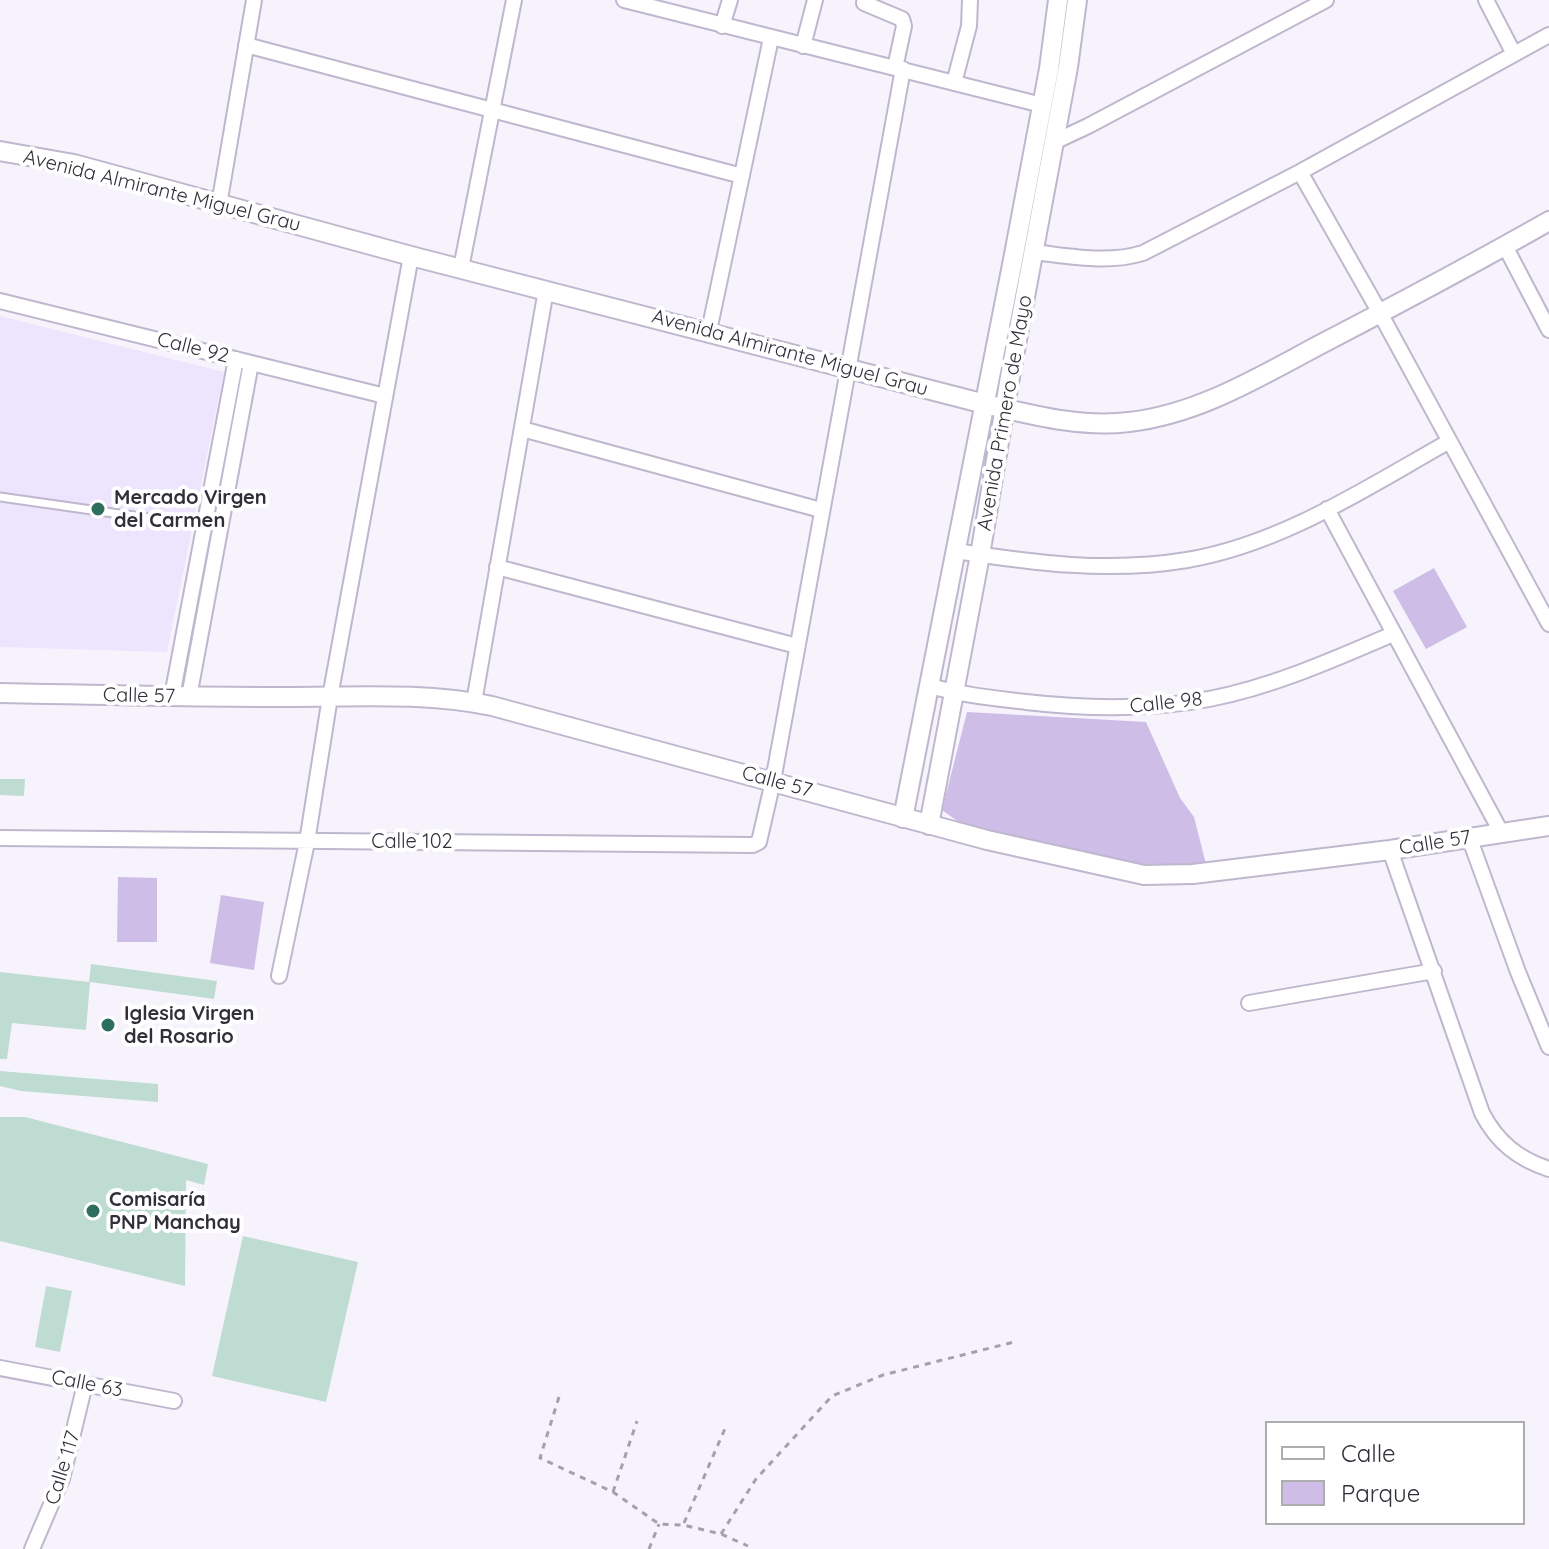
<!DOCTYPE html>
<html>
<head>
<meta charset="utf-8">
<style>
	body { margin:0 }
	#map { position:relative; width:1549px; height:1549px; overflow:hidden; background:#f7f3fd; font-family:Quicksand,sans-serif }
	canvas { display:block }
	.legend { position:absolute; left:1265px; top:1421px; width:260px; height:104px; box-sizing:border-box; background:#fff; border:2px solid #adacaf; margin:0; padding:10px 14px; list-style:none; font-size:24px; color:#322f38 }
	.legend li { display:flex; align-items:center; gap:16px; height:40px }
	.legend b { width:40px; border:2px solid #adacaf }
</style>
</head>
<body>
<div id="map">
<canvas width="1549" height="1549"></canvas>
<ul class="legend">
<li><b style="height:10px;background:#fff"></b>Calle</li>
<li><b style="height:22px;background:#cdbde7"></b>Parque</li>
</ul>
</div>
<script>
const c = document.querySelector('canvas').getContext('2d');
c.lineJoin = 'round';
function fill(path, color) {
  c.fillStyle = color;
  c.fill(path, 'evenodd');
}
function stroke(path, color, width, dash) {
  c.strokeStyle = color;
  c.lineWidth = width;
  c.lineCap = dash ? 'butt' : 'round';
  c.setLineDash(dash || []);
  c.stroke(path);
}
function label(font, color, halo, rows, align = 'center') {
  c.font = font + ' Quicksand,sans-serif';
  c.lineWidth = 8;
  c.setLineDash([]);
  c.textBaseline = 'middle';
  c.strokeStyle = halo;
  c.fillStyle = color;
  for (const [text, x, y, turn = 0] of rows) {
    c.save();
    c.translate(x, y);
    c.rotate((+turn || 0) * Math.PI / 180);
    c.textAlign = isNaN(turn) ? turn : align;
    if (halo) c.strokeText(text, 0, 0);
    c.fillText(text, 0, 0);
    c.restore();
  }
}
const built = new Path2D(`
	M0,316l224,56 -57,280 -167,-5z`);
const green = new Path2D(`
	M1434,568l33,59 -41,22 -33,-58z
	M967,712l179,10 34,76 14,19 12,47c-41,20 -193,-27 -243,-39l-21,-15z
	M118,877l39,1v64h-40z
	M221,895l43,7 -10,68 -44,-7z`);
const building = new Path2D(`
	M0,779h25l-1,17 -24,-1z
	M91,964l126,17 -3,18 -124,-17 -4,48 -74,-7 -5,36h-7v-87l89,10z
	M0,1071l158,13v18l-137,-11 -21,-5z
	M0,1117h25l183,47 -4,21 -18,-5 -1,106 -185,-45z
	M243,1236l115,26 -32,140 -114,-26z
	M46,1286l26,5 -12,61 -25,-5z`);
const path = new Path2D(`
	M559,1397l-19,61 73,34 46,32 24,1 38,9 27,12
	M613,1492l24,-71
	M684,1523l43,-99
	M721,1534l35,-55 76,-83 51,-21 131,-33
	M649,1549l10,-25`);
const service = new Path2D(`
	M0,497l204,29`);
const minor = new Path2D(`
	M624,0l418,105
	M1486,0l28,54
	M864,3l38,16 2,7 -9,42
	M722,26l8,-26
	M246,45l496,131
	M803,46l12,-46
	M954,83l15,-57 1,-26
	M1054,142l34,-16 238,-126
	M1300,172l80,141 169,311
	M219,205l35,-205
	M1505,246l44,84
	M1033,252c37,4 74,12 110,1l157,-81 249,-137
	M461,268l53,-268
	M0,301l385,95
	M709,331l62,-293
	M522,429l299,81
	M1327,509l174,323
	M956,551c77,12 153,22 231,9 95,-16 179,-72 261,-118
	M497,567l300,79
	M930,686c32,9 63,12 96,16 61,7 123,8 183,-3 63,-12 126,-40 184,-65
	M172,696l64,-337
	M189,697l62,-334
	M474,702l72,-412
	M1469,837l49,135 31,75
	M0,838l753,7 6,-3 14,-61 130,-712
	M1390,850l92,263c15,29 36,46 67,56
	M279,976l28,-134 23,-145 81,-441
	M1249,1003l185,-32
	M0,1368l174,33
	M32,1549l30,-70 23,-95`);
const tertiary = new Path2D(`
	M0,151l74,13 337,92 574,148c48,11 96,24 144,18 71,-8 133,-47 196,-80 75,-39 150,-79 224,-121
	M0,693c95,2 191,4 286,4 69,0 139,-5 206,9l495,134 157,35 49,-1 197,-24 159,-24
	M903,818l109,-553 37,-196 9,-69
	M929,825l51,-270 30,-178 58,-310 9,-67`);
const markers = [
	[98,509,8,"#2d6e5f"],
	[108,1025,8,"#2d6e5f"],
	[93,1211,8,"#2d6e5f"]
];
const streetNames = [
	["Avenida Almirante Miguel Grau",162,191,14],
	["Calle 92",193,348,14],
	["Avenida Almirante Miguel Grau",790,353,15],
	["Avenida Primero de Mayo",1005,413,-80],
	["Calle 57",139,696,1],
	["Calle 98",1166,703,-6],
	["Calle 57",777,782,15],
	["Calle 102",412,842],
	["Calle 57",1435,843,-9],
	["Calle 63",87,1384,11],
	["Calle 117",63,1468,-73]
];
const poiNames = [
	["Mercado Virgen",114,498],
	["del Carmen",114,521],
	["Iglesia Virgen",124,1014],
	["del Rosario",124,1037],
	["Comisaría",109,1200],
	["PNP Manchay",109,1223]
];
fill(built, '#ede4fd');
fill(green, '#cdbde7');
fill(building, '#bfdcd3');
stroke(service, '#bfb7cd', 11);
stroke(minor, '#bfb7cd', 18);
stroke(tertiary, '#bfb7cd', 22);
stroke(path, '#a5a1ab', 3, [6, 6]);
stroke(service, '#fff', 7);
stroke(minor, '#fff', 14);
stroke(tertiary, '#fff', 18);
for (const [x, y, r, color] of markers) {
  const dot = new Path2D();
  dot.arc(x, y, r, 0, 2 * Math.PI);
  c.fillStyle = color;
  c.fill(dot);
  stroke(dot, '#fff', 3);
}
label('20px', '#322f38', '#fff', streetNames);
label('bold 20px', '#322f38', '#fff', poiNames, 'left');
</script>
</body>
</html>
